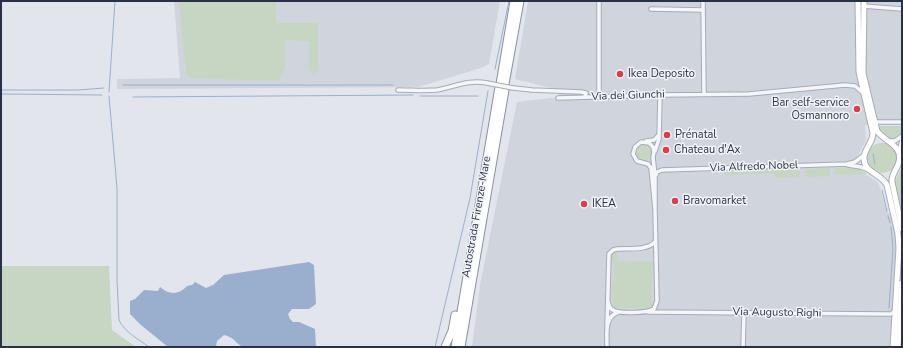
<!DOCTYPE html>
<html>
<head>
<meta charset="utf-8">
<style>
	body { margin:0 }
	#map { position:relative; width:903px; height:348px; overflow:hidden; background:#e2e5eb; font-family:"Nunito Sans",sans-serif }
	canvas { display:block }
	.frame { position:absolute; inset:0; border:2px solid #283145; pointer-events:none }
</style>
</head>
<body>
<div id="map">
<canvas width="903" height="348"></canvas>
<div class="frame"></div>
</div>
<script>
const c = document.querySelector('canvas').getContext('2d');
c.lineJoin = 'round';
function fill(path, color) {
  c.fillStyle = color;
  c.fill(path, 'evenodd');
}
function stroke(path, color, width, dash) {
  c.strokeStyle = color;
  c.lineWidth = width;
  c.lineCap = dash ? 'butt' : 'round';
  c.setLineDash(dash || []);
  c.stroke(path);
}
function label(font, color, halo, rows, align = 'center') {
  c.font = font + ' "Nunito Sans",sans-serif';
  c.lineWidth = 3;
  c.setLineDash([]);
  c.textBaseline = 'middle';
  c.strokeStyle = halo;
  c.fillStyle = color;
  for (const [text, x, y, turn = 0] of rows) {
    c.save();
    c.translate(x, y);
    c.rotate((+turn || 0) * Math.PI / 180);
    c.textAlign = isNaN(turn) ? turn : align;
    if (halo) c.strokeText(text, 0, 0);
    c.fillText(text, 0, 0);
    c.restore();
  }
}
const built = new Path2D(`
	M174,1h326l-11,63 -8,4 -63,19 -301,2v-10l63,-1z
	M528,1h374v124h-37l1,15 -10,20 7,13 15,9 10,31 14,-1v135h-430l8,-62 37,-183 42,-5v-7l-44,-11z`);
const green = new Path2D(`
	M179,1h97v22h42v46l-5,7 -4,-8v-27l-24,-1v28l-6,12 -82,-1 -7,-1 -4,-5z
	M878,126h24v7l-5,5 -7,2 -11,-8z
	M867 158a15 15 0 1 1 30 0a15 15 0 1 1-30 0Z
	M634 152a9 9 0 1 1 18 0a9 9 0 1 1-18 0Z
	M902,167v41h-1l-6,-27z
	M830,168l1,8 -25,1 -1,-8z
	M835,168c11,0 23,-1 33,6l-33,1z
	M799,169l1,8 -25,1v-5l-50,2v-3z
	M615,252h2l1,10 35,-1c0,14 -2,26 -1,40h2l-1,5 -3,2h-34l-3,-2 -1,-24 2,-1v-19h-3v-5z
	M1,266h108l3,64 24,17h-135z`);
const water = new Path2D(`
	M309,262l5,3 2,39 -7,5h-17l-4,5 2,5 3,3h6l16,7 1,18h-73c-8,-4 -9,-10 -19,-12l-7,6 -1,6h-48l-27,-22 -11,-11v-13l5,-2 9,-9 14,1 2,-4c9,8 19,8 27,-1l5,-1 3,-3 11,6 7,-3 11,-10z`);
const stream = new Path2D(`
	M495,69l14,-68
	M123,85h205
	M329,85h64
	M1,90h77l26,-2
	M109,92l6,-91
	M1,94l101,1
	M109,96l8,92v93l2,39c5,12 21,20 30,27
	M420,96h58
	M133,97l280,-2
	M873,154l2,10
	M882,190l5,21
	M888,216l2,7
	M889,308l4,-60 -2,-21
	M435,347l35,-149 18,-107`);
const street = new Path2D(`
	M599,1v96
	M703,1l1,93
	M863,6l39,3
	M651,9l52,1
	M513,88l19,2 49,2 5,1 -1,4
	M398,90c13,0 26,1 39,0 17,-3 32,-11 50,-7
	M558,98l102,-3 89,-1 96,-9 10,1 7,6
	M875,122h27
	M646,141l8,-1 5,-5
	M888,141h7l7,-5
	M655,151l4,-12 1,-44
	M899,152l3,-12
	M848,165l13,2 8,3
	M656,175l1,-3 5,-2 185,-6 8,-2 9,-7
	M608,302c1,4 2,7 5,8 7,4 34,3 41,-1l3,-8 -2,-92v-33l-2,-19 1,-5 -1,-5 -4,-4 -8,-1 -6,5 -2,7 4,7 11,3 3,4 4,41
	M648,312l238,2h5l5,-4
	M607,327l2,-73 4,-4 4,-1c11,-1 29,2 38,-7
	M607,347c0,-13 -3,-31 12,-35
	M743,347l1,-34`);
const secondary = new Path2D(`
	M858,1l1,71 14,61c0,9 -8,15 -9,24 -1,16 17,16 23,28l11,49 1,14 -6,99
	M864,1l-1,72 14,58c8,11 26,14 22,31 -2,8 -8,12 -7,20l10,47
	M898,347l4,-64`);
const highway = new Path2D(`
	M500,84l14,-83
	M505,84l15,-83
	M445,347l7,-16 3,-16
	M455,347l44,-260
	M461,347l44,-257`);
const streetBridge = new Path2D(`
	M487,83l26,5`);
const markers = [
	[620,74,4,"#d83f4a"],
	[857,109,4,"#d83f4a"],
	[667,135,4,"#d83f4a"],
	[666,150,4,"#d83f4a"],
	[675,201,4,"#d83f4a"],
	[584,204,4,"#d83f4a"]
];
const poiNames = [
	["Ikea Deposito",628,74],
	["Bar self-service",849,103,"right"],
	["Osmannoro",849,116,"right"],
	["Prénatal",675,135],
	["Chateau d'Ax",674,150],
	["Bravomarket",683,201],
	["IKEA",592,204]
];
const streetNames = [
	["Via dei Giunchi",628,96,-2],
	["Via Alfredo Nobel",754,167,-2],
	["Autostrada Firenze-Mare",477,217,-80],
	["Via Augusto Righi",777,313,1]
];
fill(built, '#d0d4dd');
fill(green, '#c6d6c2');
fill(water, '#9aafce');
stroke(stream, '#9aafce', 1);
stroke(street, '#a6abb6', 5.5);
stroke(secondary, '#a6abb6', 7);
stroke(highway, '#8891a3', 9);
stroke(street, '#f5f6f9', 3.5);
stroke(secondary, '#fff', 5);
stroke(highway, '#fff', 7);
stroke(streetBridge, '#a6abb6', 5.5, []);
stroke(streetBridge, '#f5f6f9', 3.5);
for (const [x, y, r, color] of markers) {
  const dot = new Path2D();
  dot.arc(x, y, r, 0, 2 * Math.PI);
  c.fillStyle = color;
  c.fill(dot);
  stroke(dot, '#f2f4f8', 1.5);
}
label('11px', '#283145', '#f2f4f8', poiNames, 'left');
label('11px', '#283145', '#f2f4f8', streetNames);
</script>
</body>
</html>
